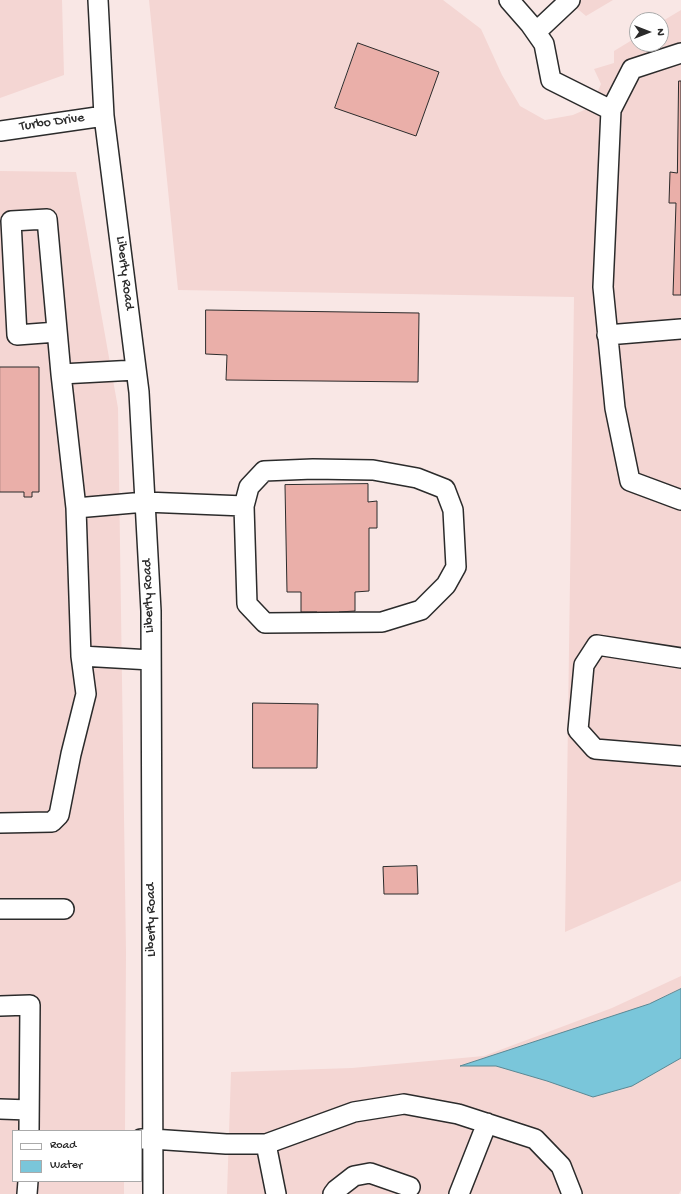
<!DOCTYPE html>
<html>
<head>
<meta charset="utf-8">
<style>
	body { margin:0 }
	#map { position:relative; width:681px; height:1194px; overflow:hidden; background:#f9e7e5; font-family:"Gochi Hand",sans-serif }
	canvas { display:block }
	.legend { position:absolute; left:12px; top:1130px; width:130px; height:52px; box-sizing:border-box; background:#fff; border:1px solid #aaa; margin:0; padding:5px 7px; list-style:none; font-size:12px; color:#2b2b2b }
	.legend li { display:flex; align-items:center; gap:8px; height:20px }
	.legend b { width:20px; border:1px solid #aaa }
	.north { position:absolute; left:629px; top:12px; width:40px; height:40px; box-sizing:border-box; background:#fff; border:1px solid #aaa; border-radius:50%; rotate:90deg; font-size:11px; font-weight:700; line-height:16px; text-align:center; color:#2b2b2b }
	.north::after { content:''; display:block; margin:auto; width:14px; height:18px; background:#2b2b2b; clip-path:polygon(50% 0,100% 100%,50% 72%,0 100%) }
</style>
</head>
<body>
<div id="map">
<canvas width="681" height="1194"></canvas>
<ul class="legend">
<li><b style="height:5px;background:#fff"></b>Road</li>
<li><b style="height:11px;background:#7ac6da"></b>Water</li>
</ul>
<div class="north">N</div>
</div>
<script>
const c = document.querySelector('canvas').getContext('2d');
c.lineJoin = 'round';
function fill(path, color) {
  c.fillStyle = color;
  c.fill(path, 'evenodd');
}
function stroke(path, color, width, dash) {
  c.strokeStyle = color;
  c.lineWidth = width;
  c.lineCap = dash ? 'butt' : 'round';
  c.setLineDash(dash || []);
  c.stroke(path);
}
function label(font, color, halo, rows, align = 'center') {
  c.font = font + ' "Gochi Hand",sans-serif';
  c.lineWidth = 3;
  c.setLineDash([]);
  c.textBaseline = 'middle';
  c.strokeStyle = halo;
  c.fillStyle = color;
  for (const [text, x, y, turn = 0] of rows) {
    c.save();
    c.translate(x, y);
    c.rotate((+turn || 0) * Math.PI / 180);
    c.textAlign = isNaN(turn) ? turn : align;
    if (halo) c.strokeText(text, 0, 0);
    c.fillText(text, 0, 0);
    c.restore();
  }
}
const built = new Path2D(`
	M0,0h62l2,75 -64,23z
	M149,0h294l38,29 21,46 18,31 25,14 28,-5 18,-8 10,-23 -7,-15 20,-6v-12l23,-14v7h24v-22l20,-12v871l-116,51 9,-635 -396,-7z
	M567,0h46l-27,16z
	M0,171l76,1 42,236 8,544 -1,179h-112v50h111v13h-124z
	M681,976v214l-2,4h-452l4,-122 121,-4 132,-12 128,-48z`);
const water = new Path2D(`
	M681,989v69l-49,28 -39,11 -46,-16 -51,-15h-36l189,-62z`);
const building = new Path2D(`
	M358,43l81,29 -23,64 -81,-28z
	M679,81h2v214h-8l3,-92h-7l1,-31 7,1z
	M206,310l213,3 -1,69 -192,-2 1,-25 -21,-1z
	M0,367h39v125h-7v5h-8v-5h-24z
	M368,484v18l9,-1v27h-8v63l-14,1v19l-16,1v5l-23,1 1,-6h-16v-20h-14l-2,-107z
	M253,703l65,1 -1,64h-64z
	M417,866l1,28h-34l-1,-27z`);
const minor = new Path2D(`
	M98,0l6,116 35,276 12,219 2,583
	M509,0l21,24 14,20 7,36 60,30 -8,177 12,121 15,73 51,19
	M536,32l34,-32
	M611,110l21,-41 49,-16
	M0,131l104,-15
	M57,332l-40,3 -6,-114 36,-2 14,155
	M607,335l74,-6
	M136,370l-75,4 15,134 69,-6 99,4 3,98 18,19 117,-1 39,-12 25,-25 10,-18 -3,-57 -8,-21 -28,-11 -44,-8 -60,-1 -49,2 -15,16 -5,19
	M76,508l5,148 70,4
	M681,658l-84,-13 -13,20 -6,65 17,19 86,7
	M0,823l52,-1 7,-7 12,-61 15,-60 -5,-38
	M0,909h64
	M0,1006l30,-1 -1,126
	M0,1109l29,1
	M141,1139h11l74,5h40l88,-32 50,-8 54,10 77,25 26,27 11,28
	M266,1144l10,50
	M27,1194l1,-13
	M333,1194l3,-4 18,-14 16,-3 40,14
	M459,1194l28,-71`);
const streetNames = [
	["Turbo Drive",52,123,-8],
	["Liberty Road",124,273,83],
	["Liberty Road",149,596,-92],
	["Liberty Road",152,920,-90]
];
fill(built, '#f4d6d3');
fill(water, '#7ac6da');
stroke(water, '#5a8894', 1);
fill(building, '#eaafa9');
stroke(building, '#2b2b2b', 1);
stroke(minor, '#2b2b2b', 22);
stroke(minor, '#fff', 19);
label('14px', '#2b2b2b', '#fff', streetNames);
</script>
</body>
</html>
